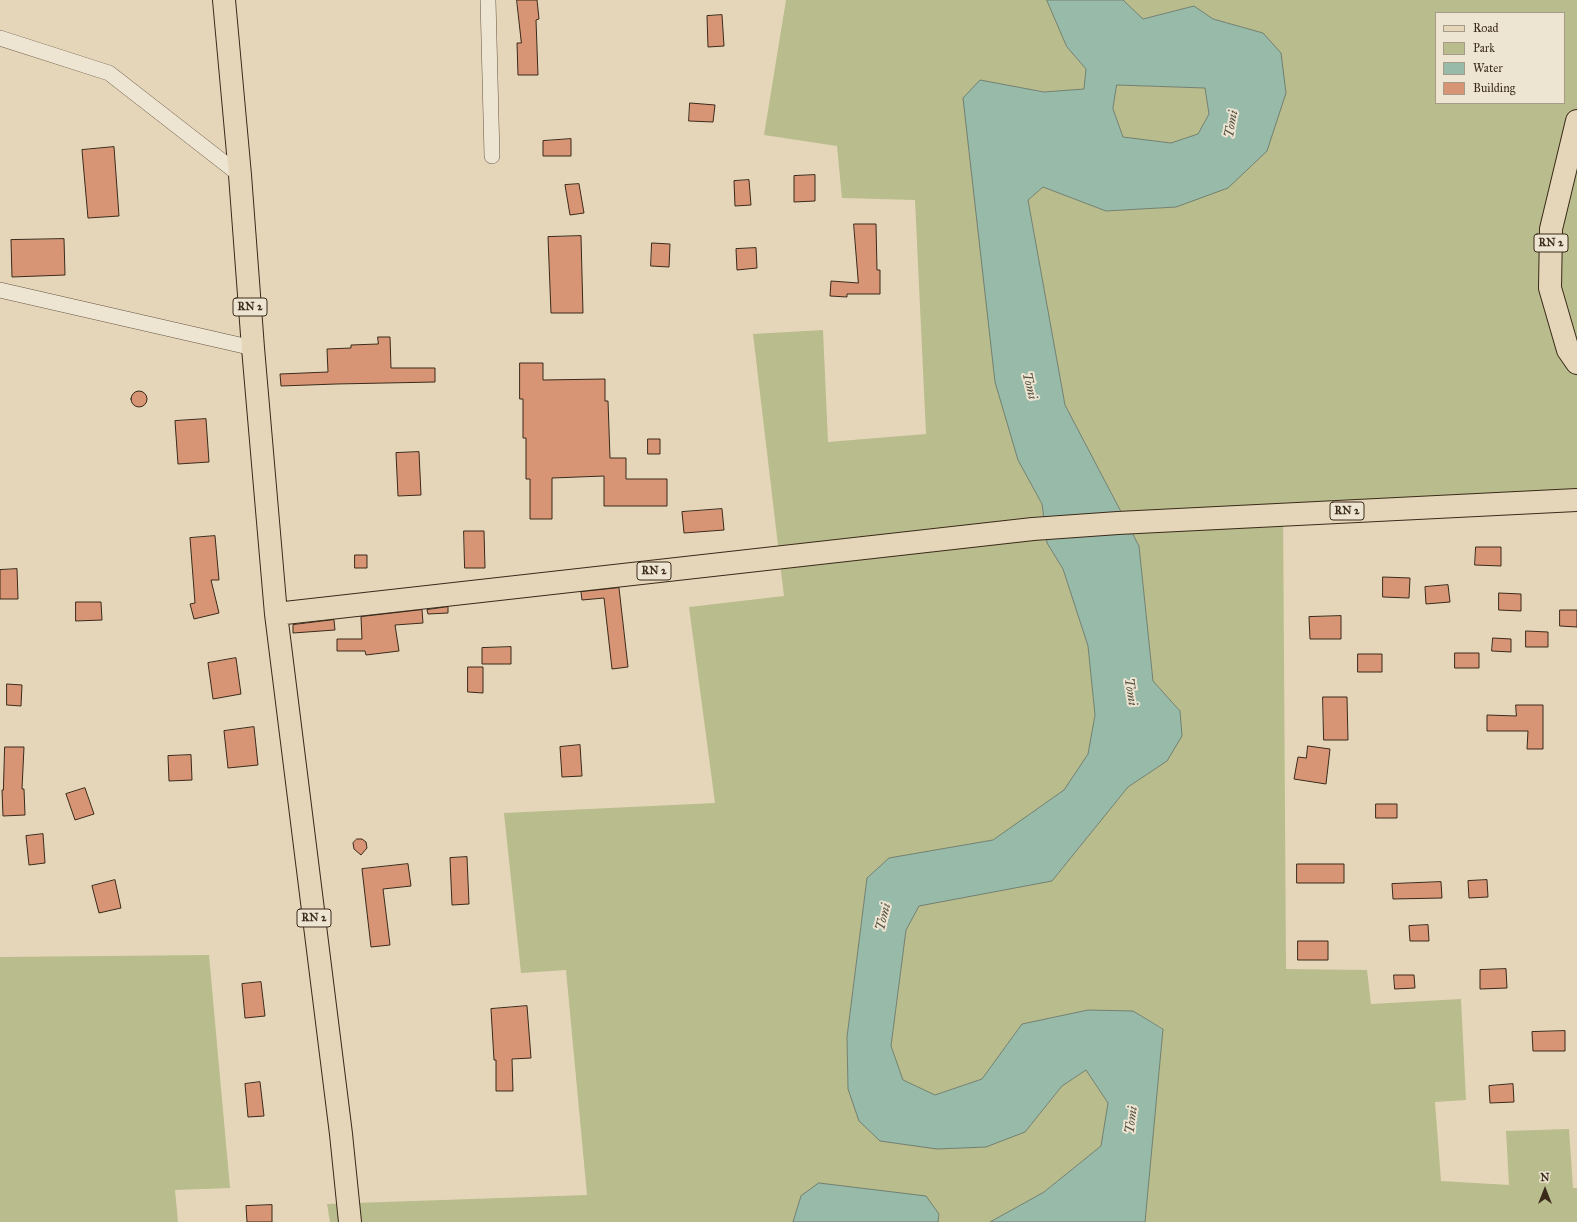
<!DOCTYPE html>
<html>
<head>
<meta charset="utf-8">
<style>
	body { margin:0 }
	#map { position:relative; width:1577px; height:1222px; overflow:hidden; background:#e5d6b9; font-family:"IM FELL Great Primer",serif }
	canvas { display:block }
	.legend { position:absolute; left:1435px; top:12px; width:130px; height:92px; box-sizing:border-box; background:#eee4d2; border:1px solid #a69a88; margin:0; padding:5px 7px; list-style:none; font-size:12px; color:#3a2a1a }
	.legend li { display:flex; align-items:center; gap:8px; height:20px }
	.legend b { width:20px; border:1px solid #a69a88 }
	.north { position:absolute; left:1525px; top:1170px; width:40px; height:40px; -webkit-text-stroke:3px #eee4d2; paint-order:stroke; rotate:0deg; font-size:11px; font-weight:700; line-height:16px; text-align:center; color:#3a2a1a }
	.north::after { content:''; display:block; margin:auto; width:14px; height:18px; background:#3a2a1a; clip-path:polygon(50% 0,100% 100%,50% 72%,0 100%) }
</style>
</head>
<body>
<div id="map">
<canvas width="1577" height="1222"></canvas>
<ul class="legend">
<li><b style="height:5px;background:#e5d6b9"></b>Road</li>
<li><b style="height:11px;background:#b9bc8c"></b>Park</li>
<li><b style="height:11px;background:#97baa9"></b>Water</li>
<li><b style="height:11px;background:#d89575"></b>Building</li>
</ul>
<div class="north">N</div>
</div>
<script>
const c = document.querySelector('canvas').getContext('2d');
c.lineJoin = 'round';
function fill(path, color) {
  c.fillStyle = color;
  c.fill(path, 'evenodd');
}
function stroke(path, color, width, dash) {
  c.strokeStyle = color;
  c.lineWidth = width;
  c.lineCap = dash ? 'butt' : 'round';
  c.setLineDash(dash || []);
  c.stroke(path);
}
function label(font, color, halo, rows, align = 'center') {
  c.font = font + ' "IM FELL Great Primer",serif';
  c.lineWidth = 4;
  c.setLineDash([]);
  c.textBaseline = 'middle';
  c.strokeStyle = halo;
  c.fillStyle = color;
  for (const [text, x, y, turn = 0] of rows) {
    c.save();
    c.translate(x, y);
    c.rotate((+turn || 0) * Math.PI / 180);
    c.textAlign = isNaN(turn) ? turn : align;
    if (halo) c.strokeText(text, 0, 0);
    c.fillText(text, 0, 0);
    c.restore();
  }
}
const green = new Path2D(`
	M786,0h261l20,47 19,22 -2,20 -40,3 -64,-12 38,380 24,44 5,39 16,26 25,77 7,69 -7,39 -23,36 -72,50 -104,18 -22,20 -20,159 1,52 177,43 37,-46 24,-16 22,33 -7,43 -57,46 -54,30h-52l1,-9 -138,-17 -8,26h-463l-3,-18 260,-9 -21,-225 -45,3 -17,-160 211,-10 -26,-196 95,-11 -31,-262 70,-4 5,112 98,-8 -11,-234 -73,-2 -5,-52 -73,-11z
	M1123,0h454v491l-294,12 3,466 81,1 4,34 90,-5 5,101 -31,2 6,79 68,4 -3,-54 63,-2 4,59h4v34h-432l18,-194 -30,-17 -45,-1 -66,14 -40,55 -47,16 -32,-15 -12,-34 15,-117 13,-24 133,-24 76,-94 39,-26 13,-50 -27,-30 -14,-135 -74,-141 -37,-205 15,-13 63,24 70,-4 87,-174 -50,-14 -19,-13 -51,13zM1436,13h128v90h-128z
	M1117,85l88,3 4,26 -11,20 -27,9 -48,-6 -10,-28z
	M209,955l21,233 -55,2 3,32h-178v-265z`);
const water = new Path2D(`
	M1047,0h76l20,19 51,-13 19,13 50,14 18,20 5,40 -19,58 -39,37 -52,19 -70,4 -63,-24 -15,13 37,205 74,141 14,135 27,30 2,25 -15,25 -39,26 -76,94 -133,25 -13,24 -15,116 12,34 32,15 47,-16 40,-55 66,-14 45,1 30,18 -18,193h-155l54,-30 57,-46 7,-43 -22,-33 -24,16 -37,46 -39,15 -49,2 -57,-8 -21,-20 -11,-32 -1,-52 20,-159 22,-20 104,-18 71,-50 24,-36 7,-39 -7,-69 -25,-77 -16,-26 -5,-39 -24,-44 -23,-78 -32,-284 17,-18 64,12 40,-3 2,-20 -19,-22zM1117,85l88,3 4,26 -11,20 -27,9 -48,-6 -10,-28z
	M819,1183l107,13 13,18 -1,8h-145l8,-26z`);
const building = new Path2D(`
	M517,0h20l2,19 -3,1 2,55h-20l-1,-32h4z
	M722,15l2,31 -16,1 -1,-31z
	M690,103l25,2 -2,17 -24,-1z
	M571,139v17h-28v-15z
	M114,147l5,69 -31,2 -6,-68z
	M815,175v26l-21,1v-26z
	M749,180l2,25 -16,1 -1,-25z
	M579,184l5,29 -14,2 -5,-30z
	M854,224h22l1,46h3v24h-33v3l-17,-1 1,-15 27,2z
	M581,236l2,77h-32l-3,-76z
	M64,239l1,36 -53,2 -1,-37z
	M652,243l18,1 -1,23 -18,-1z
	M756,248l1,20 -20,2 -1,-21z
	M378,337h12l1,31h44v14l-99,2 -55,2 -1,-12 48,-2 -1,-23 24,-1v-3l27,-1z
	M520,363h23v17l62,-1v22h3l2,57h16v21h41v27h-63v-30l-52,2v41h-22v-40h-4v-41h-3v-39h-3z
	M131 399a8 8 0 1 1 16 0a8 8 0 1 1-16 0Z
	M206,419l3,43 -31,2 -3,-43z
	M648,439h12v15h-12z
	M419,452l2,43 -23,1 -2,-43z
	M722,509l2,21 -40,3 -2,-21z
	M464,531h20l1,37h-20z
	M215,536l4,44h-8l8,33 -25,6 -4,-15 5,-1 -5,-65z
	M1476,547h25v19l-26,-1z
	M355,555h12v13h-12z
	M17,569l1,30h-18v-29z
	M1383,577l27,1 -1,20 -26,-1z
	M1448,585l2,17 -24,2 -1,-17z
	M619,588l9,79 -16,2 -8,-71 -22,2 -1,-8z
	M1499,593l22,1v17l-22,-1z
	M76,602h25l1,18 -26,1z
	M448,607v6l-20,1 -1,-4z
	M422,610l1,13 -28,2 4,26 -33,4 -1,-4h-28v-12h25l-1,-22z
	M1560,610h17v17l-17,-1z
	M1341,616v23h-31l-1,-22z
	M334,620l1,10 -42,3v-8z
	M1526,631l22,1v15h-22z
	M1493,638l18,1v13l-19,-1z
	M511,647v17h-29v-16z
	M1455,653h24v15h-24z
	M1358,654h24v18h-24z
	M236,658l5,36 -28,5 -5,-36z
	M468,667h15v26l-15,-1z
	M7,684l15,1 -1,21 -14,-1z
	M1323,697h24l1,43h-24z
	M1516,705h27v44h-16l1,-18h-41v-16l29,1z
	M254,727l4,38 -30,3 -4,-37z
	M580,745l2,31 -20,1 -2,-30z
	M1308,746l22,3 -4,35 -32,-5 4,-22 8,1z
	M5,747h19l-2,42h2l1,26 -22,1 -1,-26h1z
	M191,755l1,25 -23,1 -1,-25z
	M85,788l9,26 -19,6 -9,-26z
	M1376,804h21v14h-21z
	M43,834l2,29 -16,2 -3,-29z
	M357,839h5l4,3 1,6 -6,7 -7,-6 -1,-6z
	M467,857l2,47 -17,1 -2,-47z
	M408,864l3,22 -28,3 7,56 -19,2 -9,-78z
	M1297,864h47v19h-47z
	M115,880l6,28 -22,5 -7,-27z
	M1487,880l1,17 -19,1 -1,-17z
	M1441,882l1,16 -49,1 -1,-15z
	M1428,925l1,16h-19l-1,-15z
	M1298,941h30v19h-30z
	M1506,969l1,19 -27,1v-19z
	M1394,975h20l1,13 -20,1z
	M261,982l4,34 -20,2 -3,-34z
	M527,1006l4,52 -19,1 1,32h-17v-31h-2l-3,-51z
	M1565,1031v20h-32l-1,-19z
	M260,1082l4,34 -16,1 -3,-33z
	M1513,1084l1,18 -24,1 -1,-17z
	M272,1205v17h-25l-1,-16z`);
const street = new Path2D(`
	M488,0l4,156
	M0,38l109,35 131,102
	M0,290l253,58`);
const primary = new Path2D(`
	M224,0l16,175 13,173 23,266 65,520 9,88
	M1577,121l-26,108 -1,59 18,62 9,13
	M276,614l757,-85 85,-6 459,-23`);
const shields = [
	[1551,243,34],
	[250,307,34],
	[1347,511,34],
	[654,571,34],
	[314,918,34]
];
const shieldNames = [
	["RN 2",1551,243],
	["RN 2",250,307],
	["RN 2",1347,511],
	["RN 2",654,571],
	["RN 2",314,918]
];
const waterNames = [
	["Tomi",1232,124,-80],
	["Tomi",1029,386,76],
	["Tomi",1130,692,81],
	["Tomi",884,917,-76],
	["Tomi",1132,1120,-83]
];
fill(green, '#b9bc8c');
fill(water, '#97baa9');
stroke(water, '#728070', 1);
fill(building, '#d89575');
stroke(building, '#3a2a1a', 1);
stroke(street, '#655542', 16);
stroke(primary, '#3a2a1a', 24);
stroke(street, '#eee4d2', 15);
stroke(primary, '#e5d6b9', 22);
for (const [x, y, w] of shields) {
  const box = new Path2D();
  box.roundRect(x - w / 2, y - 9, w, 18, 3);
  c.fillStyle = '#eee4d2';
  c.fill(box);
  stroke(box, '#3a2a1a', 1);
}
label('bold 11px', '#3a2a1a', null, shieldNames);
label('italic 13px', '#514e3e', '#eee4d2', waterNames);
</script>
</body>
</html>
